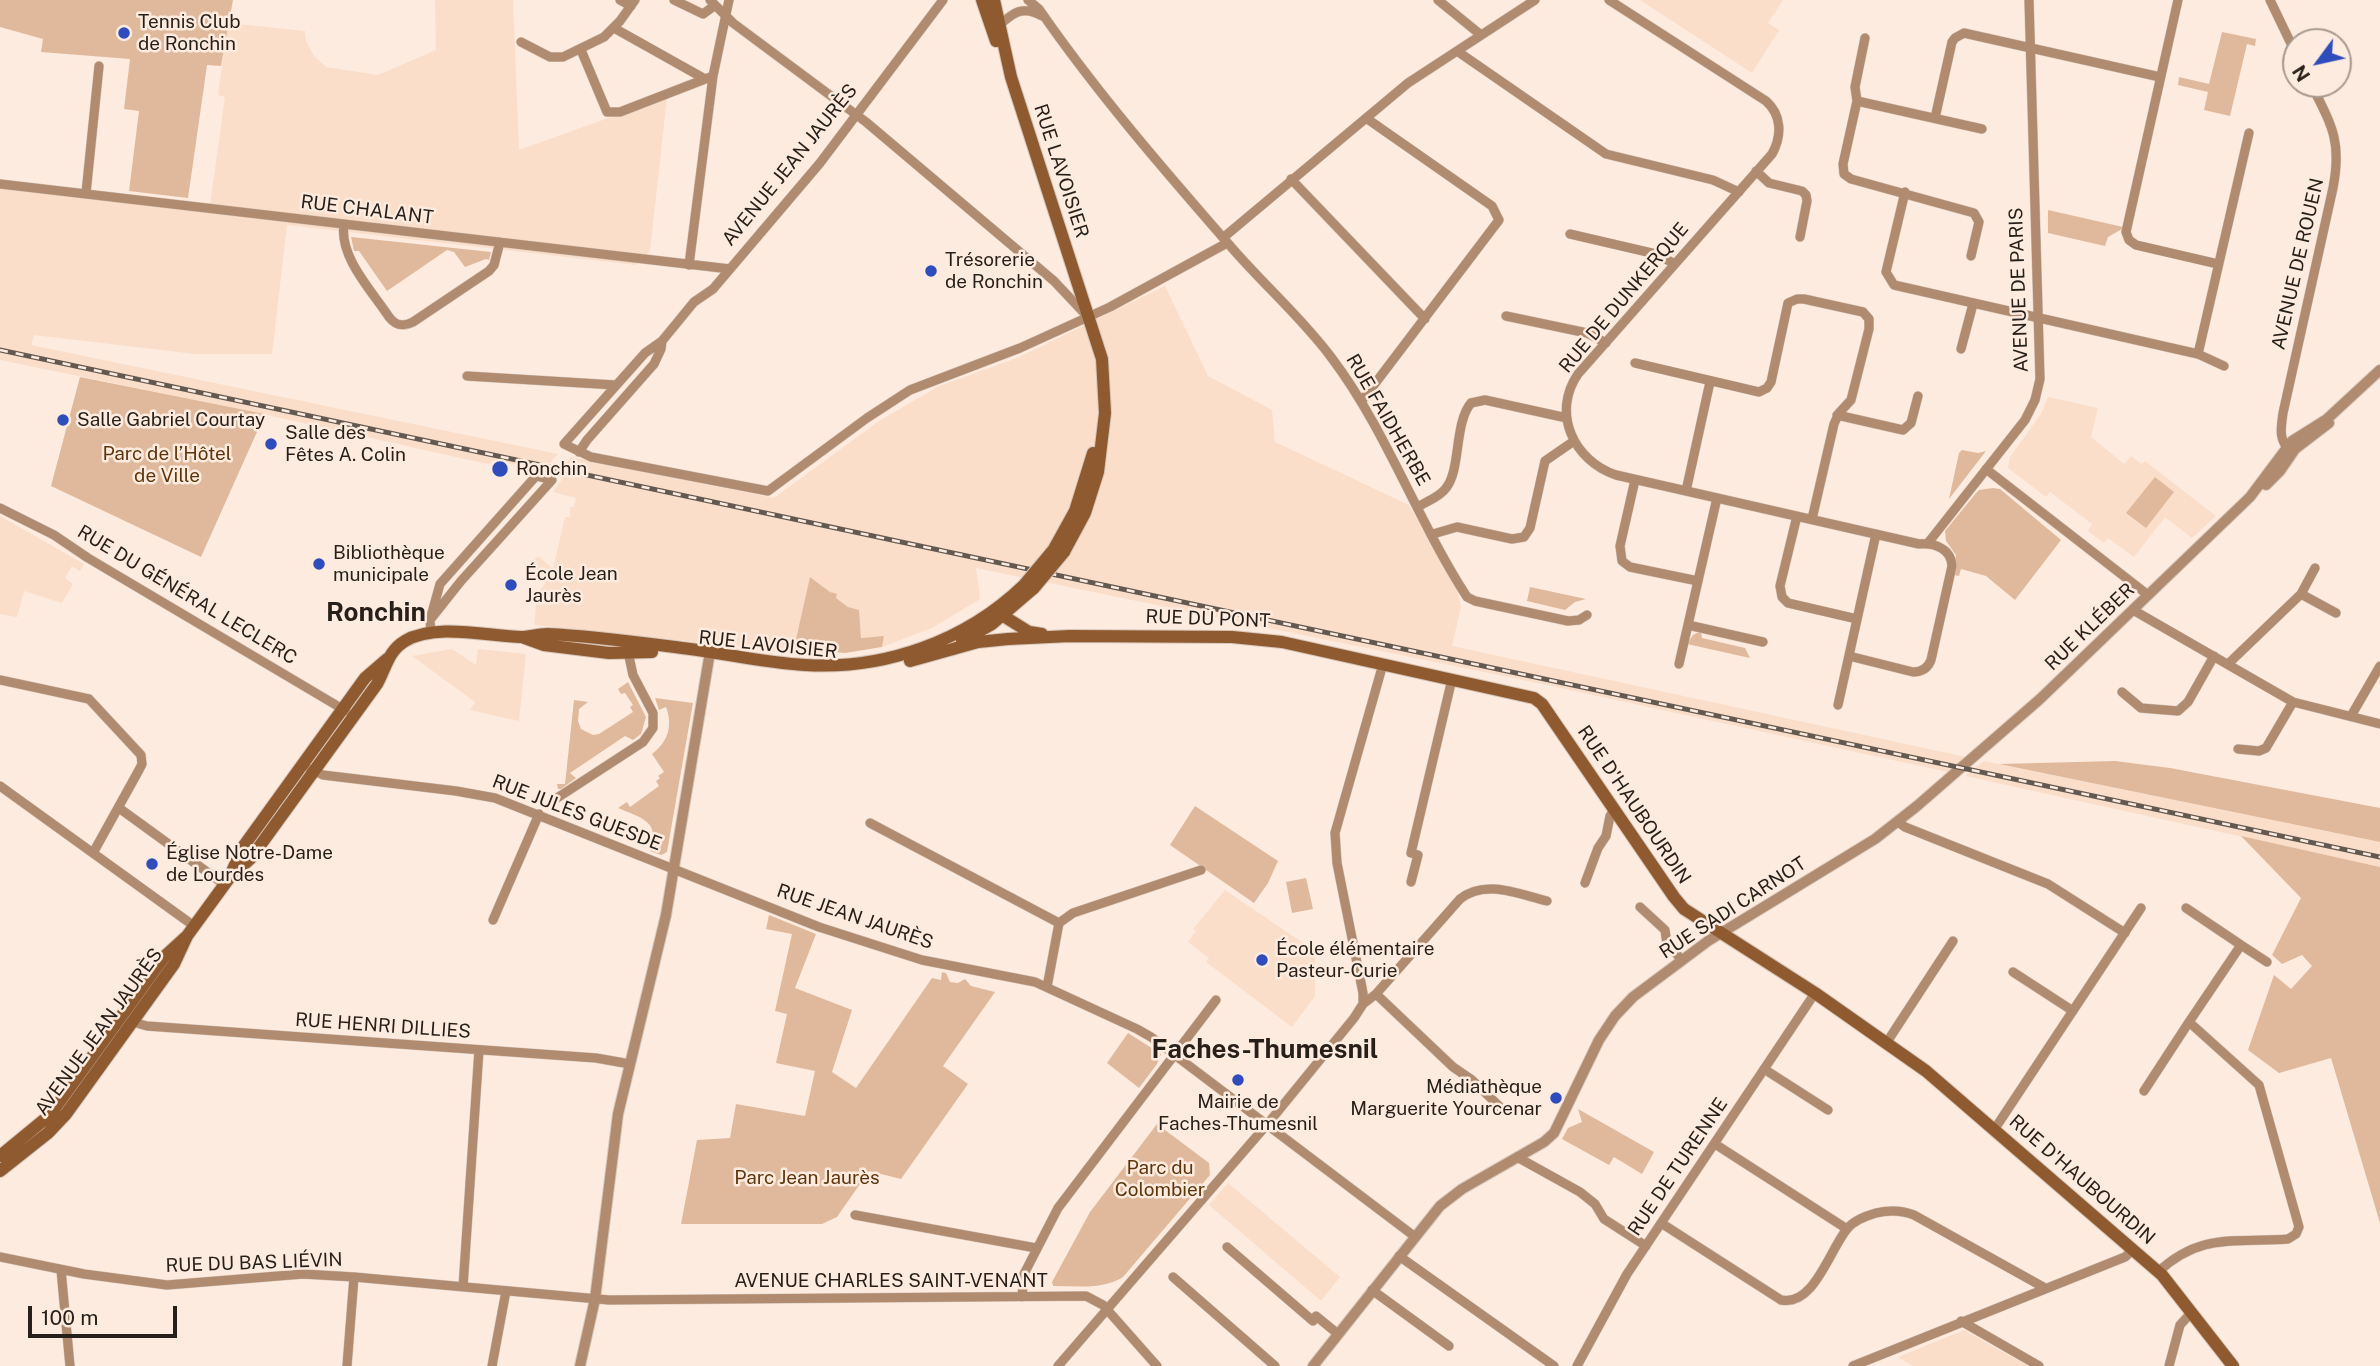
<!DOCTYPE html>
<html>
<head>
<meta charset="utf-8">
<style>
	body { margin:0 }
	#map { position:relative; width:2380px; height:1366px; overflow:hidden; background:#fdebdf; font-family:"Public Sans",sans-serif }
	canvas { display:block }
	.north { position:absolute; left:2282px; top:28px; width:70px; height:70px; box-sizing:border-box; background:#fdebdf; border:2px solid #a79990; border-radius:50%; rotate:237deg; font-size:19px; font-weight:700; line-height:28px; text-align:center; color:#271f19 }
	.north::after { content:''; display:block; margin:auto; width:24px; height:32px; background:#2f4cbc; clip-path:polygon(50% 0,100% 100%,50% 72%,0 100%) }
	.scale { position:absolute; left:28px; top:1306px; width:149px; height:32px; box-sizing:border-box; border:4px solid #271f19; border-top:0; padding-left:9px; font-size:21px; line-height:24px; white-space:nowrap; color:#271f19; -webkit-text-stroke:5px #fdebdf; paint-order:stroke }
</style>
</head>
<body>
<div id="map">
<canvas width="2380" height="1366"></canvas>
<div class="north">N</div>
<div class="scale">100 m</div>
</div>
<script>
const c = document.querySelector('canvas').getContext('2d');
c.lineJoin = 'round';
function fill(path, color) {
  c.fillStyle = color;
  c.fill(path, 'evenodd');
}
function stroke(path, color, width, dash) {
  c.strokeStyle = color;
  c.lineWidth = width;
  c.lineCap = dash ? 'butt' : 'round';
  c.setLineDash(dash || []);
  c.stroke(path);
}
function label(font, color, halo, rows, align = 'center') {
  c.font = font + ' "Public Sans",sans-serif';
  c.lineWidth = 5;
  c.setLineDash([]);
  c.textBaseline = 'middle';
  c.strokeStyle = halo;
  c.fillStyle = color;
  for (const [text, x, y, turn = 0] of rows) {
    c.save();
    c.translate(x, y);
    c.rotate((+turn || 0) * Math.PI / 180);
    c.textAlign = isNaN(turn) ? turn : align;
    if (halo) c.strokeText(text, 0, 0);
    c.fillText(text, 0, 0);
    c.restore();
  }
}
const built = new Path2D(`
	M435,0h78l6,150 148,-53 -17,154 -14,14 -349,-40 -15,129h-77l-161,-19 -3,10 527,109 -16,18 -29,-8 -21,-3 -1,3 -8,-1 -238,-53 -245,-50v-181l210,26 15,-108 -7,-2 10,-72 77,8 1,10 8,15 12,11 52,8 58,-25z
	M1640,0h143l-15,23 11,7 -27,43z
	M1165,286l43,90 64,34 3,32 134,63 49,88 3,14 -9,39 514,111 -18,15 -406,-88 -566,-116 4,31 -48,29 -50,19 1,-10 -22,1 -3,-28 -10,-3 -38,-29 -16,70 -12,3 -248,-26 3,-32 9,-10 -18,-16 10,-11 15,13 12,-52h5v-10h4l2,-9 -23,-6 10,-14 -7,-2 15,-19 203,41 105,-77 60,-35 78,-28z
	M2048,397l50,11 -7,29 33,27 7,-8 11,8 3,-3 71,55 -24,22 -27,-21 -31,40 -26,-19 -4,5 -16,-12 4,-7 -42,-32 -4,5 -38,-29 2,-11 31,-43z
	M0,516l84,48 -4,7 -8,-5 -7,12 8,6 -11,19 -38,-12 -7,26 -17,-3z
	M452,649l24,16 2,-16 48,5 -7,67 -49,-11 5,-8 -63,-46z
	M1984,761l396,81v25l-415,-91z
	M1225,890l90,61v45l-23,31 -86,-65 3,-4 -21,-16 8,-11 -3,-2z
	M1228,1183l112,94 -19,24 -112,-96z
	M1964,1330l64,36h1h-116l-15,-9z`);
const green = new Path2D(`
	M0,0h233l-12,66 -14,-1 -19,133 -59,-7 10,-80 -15,-2 6,-50 -89,-7 2,-13 -43,-12z
	M2222,32l34,7 -1,7 -8,-2 -17,72 -26,-6 4,-18 -30,-7 1,-8 30,7z
	M2048,210l75,17 -1,2 -14,8 -3,9 -57,-13z
	M351,237l140,15 -2,8 -3,-1 -21,8 -11,-15 -7,-2 -60,41 -28,-40h-5z
	M80,377l185,37 -64,143 -150,-71z
	M1962,450l16,3 8,-2 -37,48 10,-46z
	M2155,477l19,15 -28,36 -20,-15z
	M1993,488l7,1 61,51 -46,60 -29,-24 -25,-7 -2,7 -5,-1 2,-20 -10,-14 -1,-10 31,-38 3,-3z
	M810,577l20,15 7,2 -1,4 12,9 11,3 2,28 23,-2 -2,11 -37,6 -51,-5z
	M1530,587l56,12 -11,3 -10,8 -38,-9z
	M1701,631l1,7 43,10 5,10 -63,-14 6,-9z
	M628,682l18,35 -5,17 -8,6 -8,-4 -55,37 6,5 -15,11h-3l-1,-5h8l9,-84 14,2 -9,7 -1,12 3,8 12,6 6,-1 34,-22 -3,-5 3,-2 -8,-12 -4,1 -3,-5z
	M655,698l38,5 -26,149 -6,3 -11,-4c11,-30 -9,-33 -32,-43l9,-6 3,5 29,-21 -3,-5 4,-3 -2,-2 6,-4 -12,-18c16,-12 21,-28 14,-47l-7,3z
	M2115,761l55,7 210,40v34l-381,-78z
	M1195,806l83,55 -10,22 -14,20 -84,-58z
	M2241,836l139,31v356l-49,-165 -52,15 -31,-23 26,-75 17,14 21,-23 -10,-11 -20,9 -10,-9 29,-57z
	M1306,878l7,31 -21,4 -6,-31z
	M769,915l47,19 -21,54 57,22 -20,62 24,16 76,-110 9,2 1,-8 4,1 4,9 8,1 7,-4 6,7 24,6 -52,74 25,18 -67,95 -32,-8 -32,46 -15,7h-141l16,-84 33,-2 6,-34 69,12 10,-45 -39,-8 11,-49 -12,-3 17,-77 -26,-5z
	M1128,1033l33,21 -4,10 -18,24 -32,-25z
	M1578,1109l76,43 -12,22 -28,-17 -5,8 -47,-26 6,-11 14,-6z
	M1157,1124l52,39 1,12 -87,102c-21,13 -46,9 -70,9l-1,-4 38,-70z`);
const minor = new Path2D(`
	M620,0l11,6
	M674,0l29,14 11,-8
	M710,0l23,23 133,99 188,159 32,34
	M943,0l-123,163 -90,106 -17,20 -19,13 -32,39 -17,12 -81,91 27,13 177,34 99,-73 43,-28 110,-42 90,-41 117,-64
	M1028,0l11,9c58,84 126,162 193,239 32,37 70,70 99,109 56,74 86,163 136,240l8,4 93,20 11,-1 8,-5
	M1438,0l43,35
	M1609,0l157,101c16,14 16,35 6,53l-194,220c-27,39 -4,87 38,101l303,69c15,-1 32,4 33,22l-21,94c-3,8 -9,12 -18,12l-64,-16
	M2178,0l-52,232 3,8 7,5 82,19
	M2270,0l26,54
	M997,27c15,-13 25,-23 45,-11
	M614,28l91,51
	M1865,38l-10,49 2,14 -14,63 1,10 7,5 123,34 5,9 -8,34
	M521,42l29,15h13l41,-20 16,-16 15,-21
	M581,50l26,62h13l93,-36
	M1457,51l149,103 107,26 26,12
	M1857,101l125,28
	M1935,118l17,-76 3,-4 9,-5 196,44
	M1756,171l13,12 33,8 4,4 1,6 -7,36
	M1291,179l134,140
	M0,184l730,85
	M1905,192l-19,80 8,13 304,69 26,12
	M86,193l13,-127
	M344,225c-5,32 28,66 45,92 7,9 14,10 24,5l76,-51 5,-6 6,-23
	M1570,234l86,20 19,10
	M1224,237l184,-154 127,-83
	M689,265l24,-189 16,-76
	M1506,316l81,17 19,10
	M1961,349l12,-45
	M2198,354l51,-221
	M1635,363l124,29 8,-4 4,-6 17,-79 9,-4h7l59,13 6,7v10l-18,71 -12,13 -5,11 -22,95
	M467,376l148,9
	M1361,402l138,-182 -7,-14 -126,-88
	M1837,415l66,15 8,-7 7,-27
	M2291,451c-13,-10 -10,-23 -8,-38l50,-225c9,-47 -1,-62 -22,-104
	M579,452l8,-12 67,-76 7,-15 1,-8
	M1986,469l162,126
	M1635,480l-15,66 2,15 8,6 68,14
	M1686,491l24,-109
	M1418,507c9,-6 22,-10 28,-19 15,-18 8,-65 25,-85l14,-3 82,18
	M0,508l54,27 34,23 258,153
	M1797,516l-17,70 2,11 6,6 69,16
	M1433,534l24,-7 55,12 12,-2 6,-9 15,-67 29,-20
	M1928,543l97,-123 10,-20 5,-21 -11,-379
	M2301,594l35,19
	M2133,610l160,92 87,22
	M430,620l31,-39 91,-101 -16,-4 -96,108 -10,36 1,14
	M1688,625l75,17
	M1679,664l38,-166
	M2228,664l73,-70 14,-26
	M0,680l89,19 52,56 1,9 -3,6 -46,83
	M2122,692l19,16 37,3 10,-9 26,-46
	M1838,705l38,-171
	M2351,716l29,-50
	M2238,749l21,2 7,-3 27,-46
	M310,769l13,6 133,16 39,7 324,129 103,33 113,22 102,47 14,8 263,199
	M0,786l194,140
	M557,798l86,-56 10,-14v-15l-20,-38 -6,-28
	M119,808l106,77
	M1898,822l7,5 143,57 77,49
	M870,823l189,100 -12,64
	M1411,882l7,-27 -7,-2 41,-174
	M1585,883l13,-35 8,-12 4,-20 3,-5
	M1640,907l25,23 2,14 15,16
	M493,920l46,-106
	M1059,923l14,-10 128,-43
	M2241,945l26,17
	M2013,972l60,39
	M1376,994l77,73 19,13 28,27
	M1363,1004v-11l-26,-130 -2,-30 48,-169
	M133,1022l14,4 449,32 34,6
	M1887,1042l66,-101
	M1764,1069l64,41
	M2144,1091l45,-69
	M1994,1130l147,-222
	M1715,1144l132,85
	M1517,1157l63,35 15,12 9,15 42,27
	M855,1215l181,33
	M1661,1223l120,77c33,7 49,-51 66,-71 7,-9 19,-13 29,-16 13,-3 25,-3 38,2l131,73
	M1227,1247l86,74 3,-5 22,18
	M1399,1256l155,110
	M0,1257l84,17 83,11 136,-11 51,3 255,23 477,-4 17,9 54,61
	M61,1270l9,96
	M2158,1272c43,-40 77,-29 130,-33l8,-5 3,-7 -40,-142 -70,-63 52,-77 -55,-37
	M1173,1277l102,89
	M463,1287l16,-237
	M1372,1290l77,56
	M1022,1297l2,-23 34,-66 158,-208
	M1961,1321l78,45
	M347,1366l7,-89
	M492,1366l14,-75
	M1058,1366l212,-245 84,-103 9,-14 13,-10 84,-95c25,-20 58,-5 87,2
	M1577,1366l50,-92 188,-281
	M1853,1366l272,-109 8,-7
	M2169,1366l11,-41 12,-13`);
const tertiary = new Path2D(`
	M2266,485l14,-14 15,-22 34,-26
	M580,1366l15,-67 23,-185 48,-199 44,-263
	M1313,1366l127,-160 22,-17 82,-47 10,-9 45,-93 16,-24 18,-19 75,-56 167,-102 42,-33 123,-107 210,-202 42,-56 35,-22 53,-49`);
const secondary = new Path2D(`
	M982,0l14,41
	M994,0l17,77 91,282 3,54 -7,59 -13,41 -21,39
	M1054,549l21,-38 18,-58
	M997,612l32,20 13,2
	M522,637l22,8 65,8 43,-1
	M962,641l30,-17 42,-36
	M910,661l68,-19 30,-3 62,-3 162,1 50,5 252,56 8,6 132,193 10,12 131,84 111,78 236,204 71,91
	M230,876l13,-29 122,-169 22,-19
	M0,1156l50,-41 114,-158 23,-21
	M0,1171l48,-38 18,-19 108,-150 13,-28 35,-48 8,-11 21,-19 126,-174c9,-16 11,-33 28,-43 30,-18 82,-5 116,-4 8,0 17,-3 26,-3 47,2 96,9 143,15 38,5 76,14 115,16 80,5 161,-24 219,-80`);
const rail = new Path2D(`
	M0,350l2380,507`);
const secondaryBridge = new Path2D(`
	M1024,585l30,-36
	M1034,588l30,-36`);
const markers = [
	[124,33,7,"#2f4cbc"],
	[931,271,7,"#2f4cbc"],
	[63,420,7,"#2f4cbc"],
	[271,444,7,"#2f4cbc"],
	[500,469,9,"#2f4cbc"],
	[319,564,7,"#2f4cbc"],
	[511,585,7,"#2f4cbc"],
	[152,864,7,"#2f4cbc"],
	[1262,960,7,"#2f4cbc"],
	[1238,1080,7,"#2f4cbc"],
	[1556,1098,7,"#2f4cbc"]
];
const poiNames = [
	["Tennis Club",138,22],
	["de Ronchin",138,44],
	["Trésorerie",945,260],
	["de Ronchin",945,282],
	["Salle Gabriel Courtay",77,420],
	["Salle des",285,433],
	["Fêtes A. Colin",285,455],
	["Ronchin",516,469],
	["Bibliothèque",333,553],
	["municipale",333,575],
	["École Jean",525,574],
	["Jaurès",525,596],
	["Église Notre-Dame",166,853],
	["de Lourdes",166,875],
	["École élémentaire",1276,949],
	["Pasteur-Curie",1276,971],
	["Médiathèque",1542,1087,"right"],
	["Marguerite Yourcenar",1542,1109,"right"],
	["Mairie de",1238,1102,"center"],
	["Faches-Thumesnil",1238,1124,"center"]
];
const streetNames = [
	["AVENUE JEAN JAURÈS",790,165,-51],
	["RUE LAVOISIER",1061,171,72],
	["RUE CHALANT",367,210,7],
	["AVENUE DE ROUEN",2298,264,-77],
	["AVENUE DE PARIS",2019,290,-92],
	["RUE DE DUNKERQUE",1624,298,-50],
	["RUE FAIDHERBE",1388,420,60],
	["RUE DU GÉNÉRAL LECLERC",187,595,31],
	["RUE DU PONT",1208,619,2],
	["RUE KLÉBER",2090,627,-44],
	["RUE LAVOISIER",768,645,6],
	["RUE D'HAUBOURDIN",1634,805,56],
	["RUE JULES GUESDE",577,813,21],
	["RUE SADI CARNOT",1733,908,-33],
	["RUE JEAN JAURÈS",855,917,19],
	["RUE HENRI DILLIES",383,1026,4],
	["AVENUE JEAN JAURÈS",99,1032,-54],
	["RUE DE TURENNE",1678,1167,-56],
	["RUE D'HAUBOURDIN",2082,1180,41],
	["RUE DU BAS LIÉVIN",254,1263,-2],
	["AVENUE CHARLES SAINT-VENANT",891,1281]
];
const parkNames = [
	["Parc de l’Hôtel",167,454],
	["de Ville",167,476],
	["Parc du",1160,1168],
	["Colombier",1160,1190],
	["Parc Jean Jaurès",807,1178]
];
const districtNames = [
	["Ronchin",376,613],
	["Faches-Thumesnil",1265,1050]
];
fill(built, '#fadec9');
fill(green, '#e0b99d');
stroke(minor, '#d6c6bb', 10);
stroke(tertiary, '#d6c6bb', 12);
stroke(secondary, '#d6c6bb', 14);
stroke(minor, '#b08b6f', 9);
stroke(tertiary, '#b08b6f', 10);
stroke(secondary, '#8f5a2f', 12);
stroke(rail, '#645951', 5);
stroke(rail, '#fdebdf', 2.5, [8]);
stroke(secondaryBridge, '#d6c6bb', 14, []);
stroke(secondaryBridge, '#8f5a2f', 12);
for (const [x, y, r, color] of markers) {
  const dot = new Path2D();
  dot.arc(x, y, r, 0, 2 * Math.PI);
  c.fillStyle = color;
  c.fill(dot);
  stroke(dot, '#fdebdf', 2.5);
}
label('19px', '#271f19', '#fdebdf', poiNames, 'left');
label('19px', '#271f19', '#fdebdf', streetNames);
label('19px', '#61350b', '#fdebdf', parkNames);
label('bold 26px', '#271f19', '#fdebdf', districtNames);
</script>
</body>
</html>
